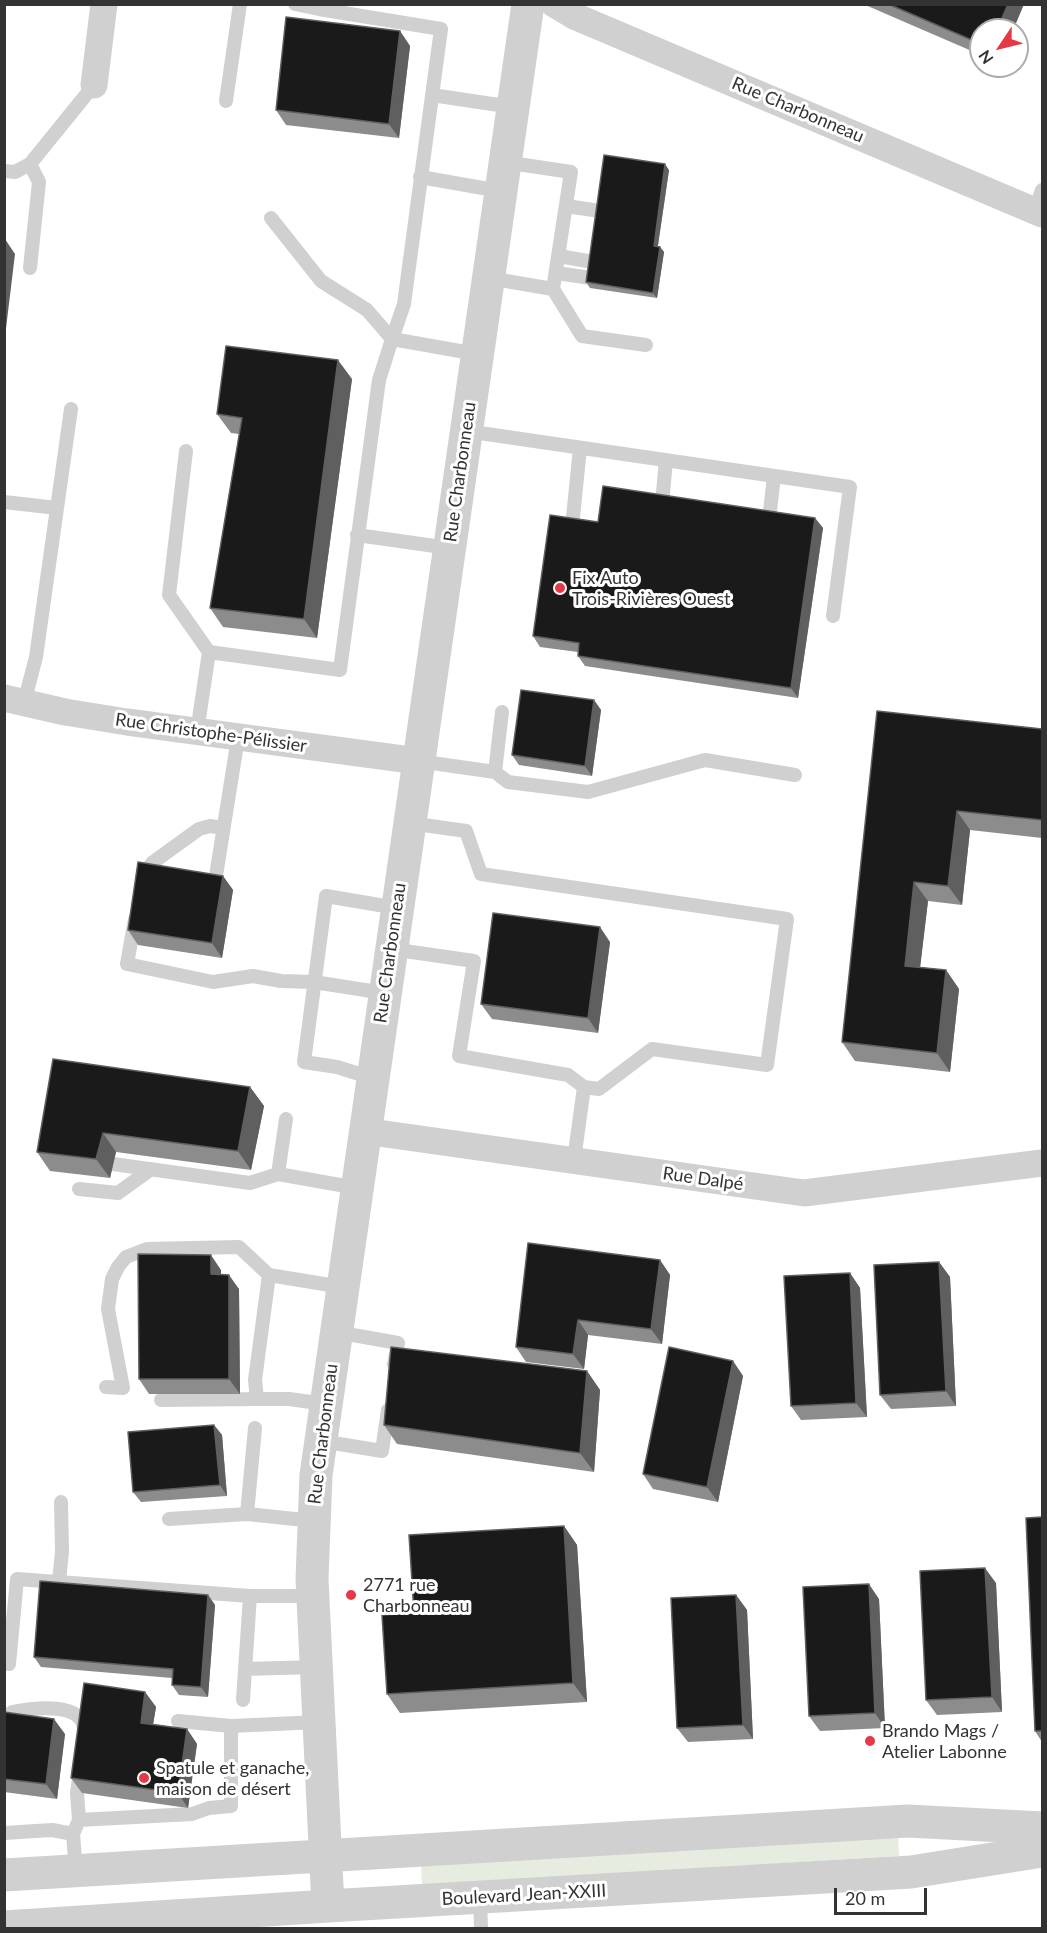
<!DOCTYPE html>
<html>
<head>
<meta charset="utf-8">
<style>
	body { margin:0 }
	#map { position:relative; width:1047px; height:1933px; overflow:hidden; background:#fff; font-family:Lato,sans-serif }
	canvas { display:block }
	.frame { position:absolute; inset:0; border:6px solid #333; pointer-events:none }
	.north { position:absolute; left:969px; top:18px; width:60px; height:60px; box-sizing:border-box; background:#fff; border:2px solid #adadad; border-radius:50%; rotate:235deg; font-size:16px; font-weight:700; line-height:24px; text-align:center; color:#333 }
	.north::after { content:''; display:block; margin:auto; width:21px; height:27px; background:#e63946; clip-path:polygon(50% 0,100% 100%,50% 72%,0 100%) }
	.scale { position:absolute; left:834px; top:1888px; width:93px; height:27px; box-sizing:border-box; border:3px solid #333; border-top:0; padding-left:8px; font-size:18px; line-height:21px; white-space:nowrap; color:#333; -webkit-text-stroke:4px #fff; paint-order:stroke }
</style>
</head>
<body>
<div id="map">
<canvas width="1047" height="1933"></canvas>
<div class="frame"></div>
<div class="north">N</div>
<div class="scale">20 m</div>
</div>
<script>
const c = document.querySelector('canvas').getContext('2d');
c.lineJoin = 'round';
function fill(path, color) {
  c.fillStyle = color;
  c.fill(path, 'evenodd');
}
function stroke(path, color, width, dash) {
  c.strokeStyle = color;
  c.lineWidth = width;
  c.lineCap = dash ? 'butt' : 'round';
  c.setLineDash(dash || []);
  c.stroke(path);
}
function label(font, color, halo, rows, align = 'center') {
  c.font = font + ' Lato,sans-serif';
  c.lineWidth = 6;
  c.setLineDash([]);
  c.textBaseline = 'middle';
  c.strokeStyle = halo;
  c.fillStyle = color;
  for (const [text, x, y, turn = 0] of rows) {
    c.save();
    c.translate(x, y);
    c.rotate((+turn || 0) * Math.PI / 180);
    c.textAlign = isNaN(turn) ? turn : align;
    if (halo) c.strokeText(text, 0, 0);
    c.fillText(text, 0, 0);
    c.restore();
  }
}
const green = new Path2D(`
	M898,1837l1,19 -477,30 -1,-20z`);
const service = new Path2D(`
	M295,4l24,5
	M319,4v5l122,20 -37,275 -12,35
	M432,95l80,12
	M226,101l14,-97
	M30,164l9,18 -9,86
	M4,171l11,1 15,-8 64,-79
	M420,177l80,14
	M566,206l34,5
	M1035,210l7,-20
	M271,218l50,63 46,29 25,29
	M559,256l34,6
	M556,273l35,5
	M488,278l65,11 18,-117 -67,-10
	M553,289l29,47 64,9
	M466,431l384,56 -17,129
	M186,451l-17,144 40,57
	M4,502l53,6
	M662,504l4,-44
	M769,520l5,-44
	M572,527l8,-79
	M357,535l92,13
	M24,703l12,-46 35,-248
	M197,732l12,-80 131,18 39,-290 13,-41 85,15
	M418,761l77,11 7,-60
	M495,772l13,10 80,10 117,-32 90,15
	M409,823l57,8 15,43 306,45 -20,146 -115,-16 -53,40 -15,-2
	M142,879l10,-16 47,-34 11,-3 13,2
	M215,882l23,-144
	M135,919l-8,45 86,18 40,-6 28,5 33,1 70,11
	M391,949l83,12 -15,95 109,19 16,12 -10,73
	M372,1078l-35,-11 -33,-5 22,-166 71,12
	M286,1119l-8,55 79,14
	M113,1164l137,19 28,-9
	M79,1189l39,4 33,-24
	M336,1332l62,11 -4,21
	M106,1387l17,1 -15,-79 4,-30 6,-12 8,-10 21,-8 92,-2 30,28
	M161,1400l96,-1
	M325,1404l-36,-5h-32l-2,-19 14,-105 73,12
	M255,1428l-8,86 67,7
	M321,1441l61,10 6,-41
	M169,1519l78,-5
	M59,1582l3,-31 -1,-49
	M9,1664l8,-85 233,17
	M245,1669l70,-2
	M243,1700l7,-104h62
	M12,1712c20,-4 76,-12 72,22
	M178,1721l53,5
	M79,1820l-2,-27 3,-22
	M4,1833l48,-3 21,4
	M76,1871l-3,-37 6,-14 113,-6 17,-6 22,-2v-80l88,-4
	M480,1898l1,30`);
const minor = new Path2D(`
	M554,4l20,12 468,198
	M94,85l10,-81
	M4,698l61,14 62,10 291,39
	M364,1131l440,62 238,-30`);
const tertiary = new Path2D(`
	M4,1875l904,-54 134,7
	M328,1906l-16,-327 4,-104 212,-1471
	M4,1927l324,-21 583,-34 131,-21`);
const wall = new Path2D(`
	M863,4h161l-11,26h-32v25z
	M400,31l10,15 -11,92 -113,-13 -10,-15z
	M669,170l-11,76 2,1 4,5 -7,46 -67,-10 -4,-6z
	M352,379l-35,259 -94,-11 -13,-19 29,-174 -8,-1 -14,-19z
	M815,518l8,10 -25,170 -213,-32 -7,-10v-4l-38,-5 -7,-11 65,-114z
	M594,700l7,10 -9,66 -73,-11 -7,-10z
	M877,711l165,18v109l-72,-8 -8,75 -34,-4 -8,66 26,3 13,19 -9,83 -95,-11 -13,-19z
	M223,876l10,14 -11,68 -84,-13 -10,-15z
	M610,942l-12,91 -106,-14 -11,-15z
	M250,1087l14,19 -13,64 -135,-18 -6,26 -60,-7 -13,-19z
	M660,1260l10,15 -8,69 -74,-9 -4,34 -58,-7 -10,-15z
	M939,1262l11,15 6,129 -65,3 -11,-14z
	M221,1270v4l18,15 1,105h-91l-10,-15z
	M850,1273l10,15 7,129 -66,3 -10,-14z
	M733,1361l10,15 -25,126 -65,-13 -10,-15z
	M587,1371l13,19 -6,82 -197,-28 -13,-19z
	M214,1425l8,10 5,61 -86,6 -8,-10z
	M1042,1517v225l-7,-11z
	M564,1526l13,19 10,157 -187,11 -13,-19 27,-81z
	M996,1583l6,129 -65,3 -11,-15z
	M208,1595l7,10 -7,92 -29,-2 -7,-10v-7l-131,-11 -7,-10z
	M736,1595l11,15 6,129 -65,3 -11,-14z
	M879,1599l6,129 -65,3 -11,-15z
	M145,1692l11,15 -3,17 34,5 10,15 -9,64 -106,-15 -11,-15z
	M4,1712l61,22 -8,65 -53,-7z`);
const shadedWall = new Path2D(`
	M1008,4h16l-11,26h-16z
	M400,31l10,15 -11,92 -10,-14z
	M665,164l4,6 -12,81 -3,-5z
	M5,239l10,15 -11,91v-103z
	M660,247l4,5 -7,46 -4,-5z
	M338,360l14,19 -35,259 -13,-19z
	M815,518l8,10 -25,170 -7,-10z
	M594,700l7,10 -9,66 -7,-10z
	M957,811l13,19 -8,75 -14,-19z
	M223,876l10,14 -11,68 -10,-15z
	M914,882l14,19 -10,84 -13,-19z
	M600,927l10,15 -12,91 -10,-15z
	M946,970l13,19 -9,83 -13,-19z
	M250,1087l14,19 -13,64 -13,-19z
	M103,1133l13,19 -6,26 -14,-19z
	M211,1255l10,15v19l-10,-15z
	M660,1260l10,15 -8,69 -11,-15z
	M939,1262l11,15 6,129 -10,-15z
	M850,1273l10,15 7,129 -11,-14z
	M229,1275l10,14 1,105 -11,-15z
	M578,1320l10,15 -4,34 -11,-15z
	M733,1361l10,15 -25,126 -11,-15z
	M587,1371l13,19 -6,82 -14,-19z
	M214,1425l8,10 5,61 -7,-11z
	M564,1526l13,19 10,157 -14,-19z
	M985,1568l11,15 6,129 -10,-15z
	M869,1584l10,15 6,129 -10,-15z
	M208,1595l7,10 -7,92 -7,-10z
	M736,1595l11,15 6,129 -10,-14z
	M145,1692l11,15 -5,30 -10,-14z
	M54,1719l11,15 -8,65 -11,-15z
	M187,1729l10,15 -9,64 -10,-15z`);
const building = new Path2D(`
	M888,4h120l-11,26h-16v14z
	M286,17l114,14 -11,93 -113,-14z
	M604,155l61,9 -11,82 6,1 -7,46 -67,-11z
	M226,346l112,14 -34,259 -94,-11 32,-190 -25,-4z
	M603,486l212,32 -24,170 -213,-32 1,-13 -46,-7 17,-121 48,7z
	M521,690l73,10 -9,66 -73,-11z
	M877,711l165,18v91l-85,-9 -9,75 -34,-4 -9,84 41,4 -9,83 -95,-11z
	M138,862l85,14 -11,67 -84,-13z
	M493,913l107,14 -12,91 -107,-14z
	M53,1059l197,28 -12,64 -135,-18 -7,26 -59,-7z
	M528,1243l132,17 -9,69 -73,-9 -5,34 -57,-7z
	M138,1254l73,1v19l18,1v104h-90z
	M939,1262l7,129 -66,4 -6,-130z
	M850,1273l6,130 -65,3 -7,-130z
	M391,1347l196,24 -7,82 -196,-28z
	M669,1347l64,14 -26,126 -64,-13z
	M214,1425l6,60 -87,7 -5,-60z
	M1042,1517v214h-7l-9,-213z
	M564,1526l9,157 -186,11 -5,-79 32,-2 -5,-78z
	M985,1568l7,129 -66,3 -6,-129z
	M40,1581l168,14 -7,92 -29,-2 1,-16 -139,-12z
	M869,1584l6,129 -66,3 -6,-129z
	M736,1595l7,130 -66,3 -6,-130z
	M84,1683l61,9 -4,31 46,6 -9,64 -107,-15z
	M4,1712l50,7 -8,65 -42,-5z`);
const markers = [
	[560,588,6,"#e63946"],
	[351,1595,6,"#e63946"],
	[870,1741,6,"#e63946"],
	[144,1778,6,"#e63946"]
];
const streetNames = [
	["Rue Charbonneau",798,110,23],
	["Rue Charbonneau",460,472,-82],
	["Rue Christophe-Pélissier",211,733,8],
	["Rue Charbonneau",390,953,-82],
	["Rue Dalpé",703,1179,8],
	["Rue Charbonneau",323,1434,-83],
	["Boulevard Jean-XXIII",524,1895,-3]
];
const poiNames = [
	["Fix Auto",572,578],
	["Trois-Rivières Ouest",572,599],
	["2771 rue",363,1585],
	["Charbonneau",363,1606],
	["Brando Mags /",882,1731],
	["Atelier Labonne",882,1752],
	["Spatule et ganache,",156,1768],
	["maison de désert",156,1789]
];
fill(green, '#e6ecdf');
stroke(service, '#d0d0d0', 14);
stroke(minor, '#d0d0d0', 27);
stroke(tertiary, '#d0d0d0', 33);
fill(wall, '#8c8c8c');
fill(shadedWall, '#5f5f5f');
fill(building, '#1a1a1a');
stroke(building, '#5f5f5f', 1.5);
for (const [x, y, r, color] of markers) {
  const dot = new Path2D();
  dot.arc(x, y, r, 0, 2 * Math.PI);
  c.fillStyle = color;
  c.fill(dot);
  stroke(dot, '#fff', 2);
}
label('18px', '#333', '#fff', streetNames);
label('18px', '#333', '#fff', poiNames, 'left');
</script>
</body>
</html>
